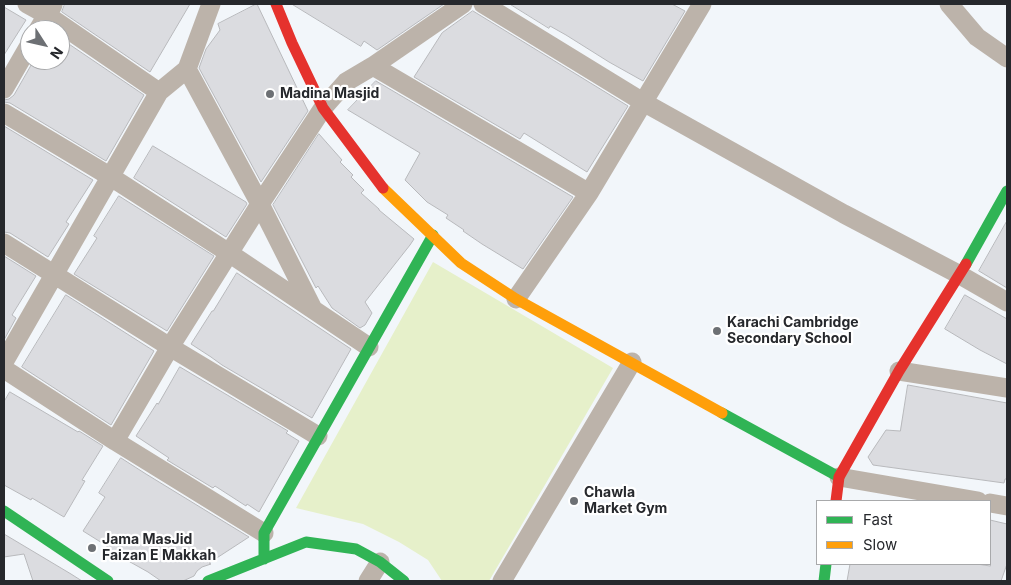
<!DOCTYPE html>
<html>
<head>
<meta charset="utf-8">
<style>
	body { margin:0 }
	#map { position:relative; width:1011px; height:585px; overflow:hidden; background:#f2f6fa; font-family:Inter,sans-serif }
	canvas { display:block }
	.frame { position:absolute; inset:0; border:5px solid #26282c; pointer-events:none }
	.legend { position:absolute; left:816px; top:500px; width:175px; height:65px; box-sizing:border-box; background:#fff; border:1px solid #a8a9ab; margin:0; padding:6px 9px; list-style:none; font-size:15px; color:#26282c }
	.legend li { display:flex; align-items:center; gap:10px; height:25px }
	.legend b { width:25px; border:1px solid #a8a9ab }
	.north { position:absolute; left:20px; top:20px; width:50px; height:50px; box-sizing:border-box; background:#fff; border:1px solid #a8a9ab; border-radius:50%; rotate:125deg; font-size:14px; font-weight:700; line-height:20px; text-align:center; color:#26282c }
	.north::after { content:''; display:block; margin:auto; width:18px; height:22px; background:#6d7074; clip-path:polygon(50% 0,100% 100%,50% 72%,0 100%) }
</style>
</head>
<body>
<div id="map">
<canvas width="1011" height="585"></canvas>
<div class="frame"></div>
<ul class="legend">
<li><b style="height:6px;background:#30b455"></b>Fast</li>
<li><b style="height:6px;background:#ff9f0a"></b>Slow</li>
</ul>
<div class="north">N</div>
</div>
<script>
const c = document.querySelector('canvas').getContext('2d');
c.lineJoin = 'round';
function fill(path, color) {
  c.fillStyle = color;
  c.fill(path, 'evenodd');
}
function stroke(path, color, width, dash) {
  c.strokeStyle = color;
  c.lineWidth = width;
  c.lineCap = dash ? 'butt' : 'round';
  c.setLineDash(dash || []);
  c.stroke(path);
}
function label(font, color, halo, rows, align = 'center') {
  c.font = font + ' Inter,sans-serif';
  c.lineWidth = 4.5;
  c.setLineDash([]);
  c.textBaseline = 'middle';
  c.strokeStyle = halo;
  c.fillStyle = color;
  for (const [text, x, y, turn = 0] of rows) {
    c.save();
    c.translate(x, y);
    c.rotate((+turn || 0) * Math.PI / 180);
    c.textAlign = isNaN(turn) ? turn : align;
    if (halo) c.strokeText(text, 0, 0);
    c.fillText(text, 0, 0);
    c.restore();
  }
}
const green = new Path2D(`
	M433,262l180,106 -124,213h-47l-14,-21 -29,-18 -36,-18 -67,-16z`);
const building = new Path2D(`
	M65,4h125l-40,68 -88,-60z
	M257,4l51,107 -47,71 -62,-114 7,-19 14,-19 -2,-6z
	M292,4h152l-67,46 -13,-9 -3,5z
	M510,4h162l13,7 -42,70 -34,-19 -43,-27 -16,-9 -1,2z
	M4,7l22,13 -22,35z
	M473,11l155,95 -41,66 -63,-39 -4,6 -106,-62 28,-44z
	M60,38l84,57 -38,66 -96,-58 -6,-1v-2l5,-1 5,-4 20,-35h26z
	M376,81l197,116 -50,72 -41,-25 -19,-13 1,-1 -18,-12 2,-3 -21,-13 -22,-22 15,-27 -72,-43z
	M4,126l89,54 -27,42 3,2 -21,33 -38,-24 -6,-1z
	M319,134l23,26 -2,2 13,13 -2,2 13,13 -3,3 18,16v1l35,29 -4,6 -45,57 7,11 -7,12 -5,3 -28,-20 -14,-22 -2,2 -43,-83z
	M153,146l93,56 1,2 -21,33 -92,-59z
	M119,196l95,60 -47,75 -93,-57 23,-36 -3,-2z
	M1007,221v67l-28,-17z
	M4,256l32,20 -24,39 4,3 -12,22z
	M237,273l114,76 -39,69 -90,-53 -11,-8 -20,-13 21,-33h1z
	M66,295l88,56 -43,74 -89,-58z
	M965,295l42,24v45l-27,-14 -35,-21z
	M180,367l108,64 -2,2 13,8 -40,71 -12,-8 -1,2 -31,-20 -2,2 -46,-28 2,-2 -33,-22 21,-33 1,1z
	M908,385l99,18v76h-2l-1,4 -131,-18 -5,-8 18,-27 14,1z
	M10,392l68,40 1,-1 24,15 -21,34 3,1 -21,36 -32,-19 -1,2 -27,-15v-83z
	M121,458l25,16 103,63 -40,26 2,1 -9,3 -5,4 -3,5 -11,5h-22l-13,-9 -25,-14 -16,-11v-1l-24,-15 22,-34 -6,-4z
	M990,520l17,4v40l-6,17h-154l3,-17h127l13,2z
	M4,534l67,40 11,7h-49l-9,-27 -20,3z`);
const street = new Path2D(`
	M27,4l20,11 112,77
	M483,4l160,98 201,112 116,61 47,27
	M949,4l28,33 30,21
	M38,30l15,-25
	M373,66l216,127
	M187,69l73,135 52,103
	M4,89l26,-45
	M4,113l107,64 118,76 140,94
	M4,243l166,104 148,89
	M516,299l73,-106 113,-189
	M4,362l155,-270 28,-23 24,-65
	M4,369l111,72 149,92
	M899,371l108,17
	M115,441l55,-94 90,-143 63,-96 23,-26 27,-16 90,-62
	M839,477l139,24
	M990,503l17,3
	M368,581l12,-19
	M502,581l130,-219`);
const fast = new Path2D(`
	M966,264l41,-73
	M722,413l117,64
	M4,511l104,70
	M264,559v-26l169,-298
	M208,581l98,-39 50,7 24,13 24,19
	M824,581l2,-17`);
const slow = new Path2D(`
	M383,188l78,75 55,36 206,114`);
const jam = new Path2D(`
	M276,4l16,39 31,65 60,80
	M836,501l3,-24 60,-106 67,-107`);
const markers = [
	[270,94,5,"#6d7074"],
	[717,331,5,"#6d7074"],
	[574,501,5,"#6d7074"],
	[92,548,5,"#6d7074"]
];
const poiNames = [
	["Madina Masjid",280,94],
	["Karachi Cambridge",727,323],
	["Secondary School",727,339],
	["Chawla",584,493],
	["Market Gym",584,509],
	["Jama MasJid",102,540],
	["Faizan E Makkah",102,556]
];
fill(green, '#e6f0ca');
fill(building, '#dbdce0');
stroke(building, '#b8b9bc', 1);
stroke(street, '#bcb3aa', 19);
stroke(fast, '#30b455', 11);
stroke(slow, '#ff9f0a', 11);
stroke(jam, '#e5322d', 11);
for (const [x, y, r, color] of markers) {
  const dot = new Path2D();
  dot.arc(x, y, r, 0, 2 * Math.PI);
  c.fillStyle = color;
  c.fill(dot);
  stroke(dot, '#fff', 2);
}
label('bold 14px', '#26282c', '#fff', poiNames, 'left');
</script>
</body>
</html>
